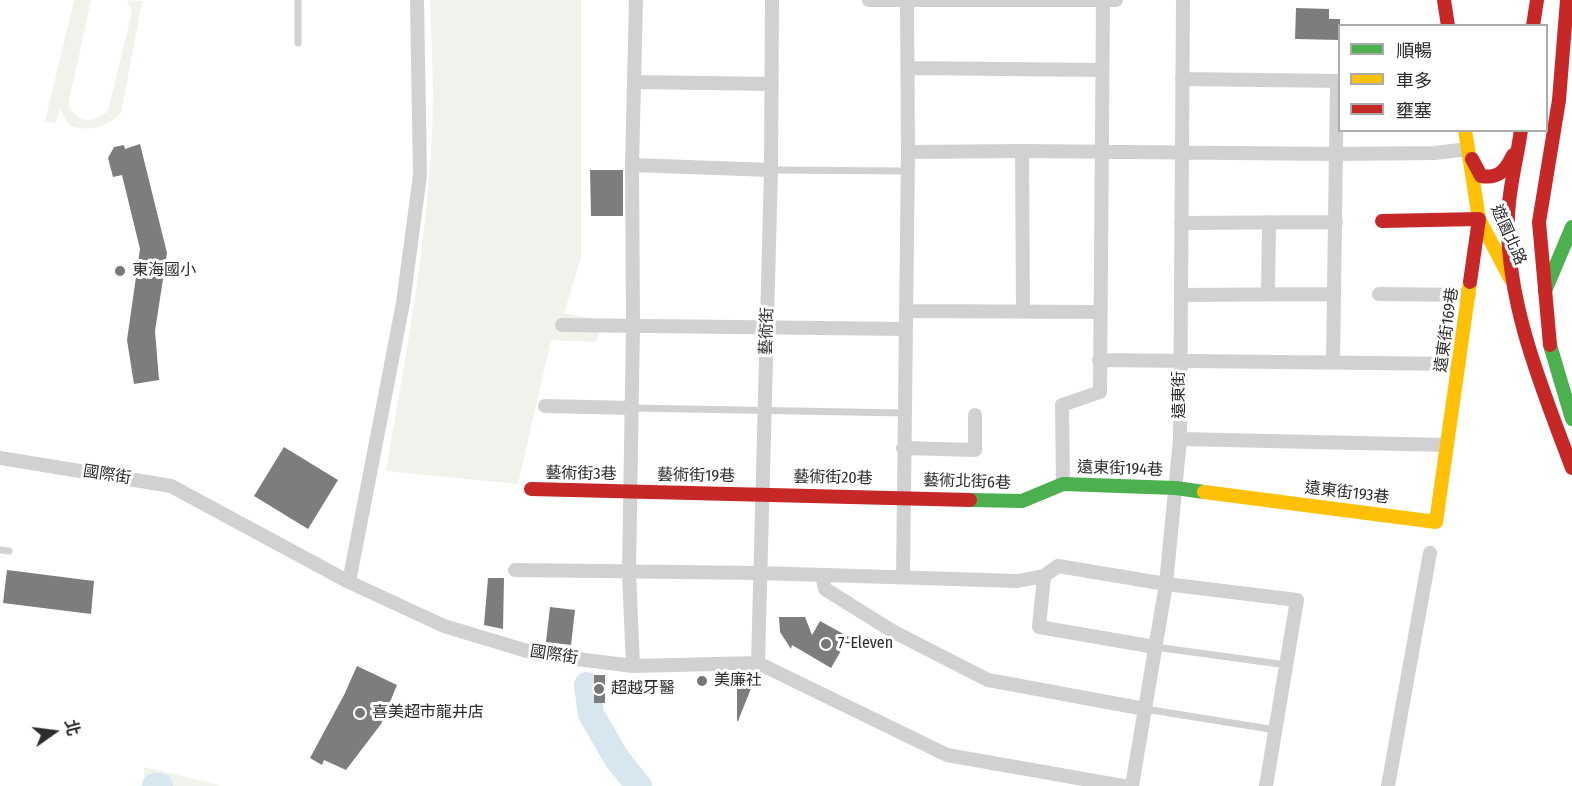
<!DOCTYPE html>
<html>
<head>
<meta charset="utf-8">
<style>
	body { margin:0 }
	#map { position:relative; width:1572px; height:786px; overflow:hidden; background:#fff; font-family:"Fira Sans Condensed","Noto Sans TC",sans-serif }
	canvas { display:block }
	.legend { position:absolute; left:1338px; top:24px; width:210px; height:108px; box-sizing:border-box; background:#fff; border:2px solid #ababab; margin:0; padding:8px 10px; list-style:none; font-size:18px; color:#2c2c2c }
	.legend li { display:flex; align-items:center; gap:12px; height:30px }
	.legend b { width:30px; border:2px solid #ababab }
	.north { position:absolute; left:24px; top:702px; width:60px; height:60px; -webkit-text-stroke:4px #fff; paint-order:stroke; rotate:76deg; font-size:16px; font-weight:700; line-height:24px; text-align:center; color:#2c2c2c }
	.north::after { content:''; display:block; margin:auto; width:21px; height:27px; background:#2c2c2c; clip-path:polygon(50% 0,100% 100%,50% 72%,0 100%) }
</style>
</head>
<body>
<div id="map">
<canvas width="1572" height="786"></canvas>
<ul class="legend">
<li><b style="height:8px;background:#4caf50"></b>順暢</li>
<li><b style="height:8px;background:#ffc107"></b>車多</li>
<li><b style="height:8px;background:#c62828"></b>壅塞</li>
</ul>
<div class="north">北</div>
</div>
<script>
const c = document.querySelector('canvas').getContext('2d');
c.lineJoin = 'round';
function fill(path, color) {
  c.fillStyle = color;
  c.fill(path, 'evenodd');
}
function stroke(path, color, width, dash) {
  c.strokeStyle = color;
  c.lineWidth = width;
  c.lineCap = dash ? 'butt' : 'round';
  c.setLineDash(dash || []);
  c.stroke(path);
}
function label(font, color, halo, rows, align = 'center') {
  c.font = font + ' "Fira Sans Condensed","Noto Sans TC",sans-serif';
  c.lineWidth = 6;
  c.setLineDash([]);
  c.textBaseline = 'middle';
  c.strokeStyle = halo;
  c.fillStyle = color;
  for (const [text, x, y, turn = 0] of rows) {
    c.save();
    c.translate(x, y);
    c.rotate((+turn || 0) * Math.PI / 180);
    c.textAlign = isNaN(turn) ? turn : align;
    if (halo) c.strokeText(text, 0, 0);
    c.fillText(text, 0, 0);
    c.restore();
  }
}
const green = new Path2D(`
	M74,0h17l-23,106c10,17 26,18 40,5l24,-99 -5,-12 15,1 -21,112c-14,14 -31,19 -51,13l-10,-17 -4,14 -11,-2z
	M430,0h151v258l-17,55 38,8 -6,21 -45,-2 -33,144 -132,-13c21,-122 45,-246 47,-371 0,-33 -2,-67 -3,-100z
	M144,767l79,19h-78z`);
const river = new Path2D(`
	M587,685l4,29 26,45 22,27
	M155,786h5`);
const building = new Path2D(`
	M1296,8l33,1v10h11v21l-45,-1z
	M140,144l27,109 -12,78 4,49 -25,4 -7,-44 13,-91 -18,-74 -9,2 -5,-19 6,-11 10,-2 1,4z
	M590,170h33v46h-32z
	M284,447l54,33 -30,49 -54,-33z
	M7,570l87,11 -3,33 -88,-11z
	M488,578h16l-1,51 -19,-4z
	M550,607l25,3 -4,35 -25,-3z
	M779,617h26l7,18 8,-14 29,16 -18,31 -39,-23 -1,4 -11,-17z
	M357,666l40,19 -16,39 -35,46 -22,-10 -2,5 -12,-7 34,-63z
	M594,675h11v28h-11z
	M737,676h19l-18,45h-1z`);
const lane = new Path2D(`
	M298,0v43
	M771,170l136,1
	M632,408l272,5
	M0,550l9,1
	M1155,647l132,18
	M1145,709l131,21`);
const street = new Path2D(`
	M869,0h247
	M908,68l194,2
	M1182,79l158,2
	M635,82l137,2
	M908,152l114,-1
	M632,165l139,5
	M1181,223l155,-1
	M1268,294l1,-72
	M1379,294l90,1
	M1181,295l153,-1
	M906,311l194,1
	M1023,311l-1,-160 314,3 99,-1 33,-4
	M562,325l344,4
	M1099,360l360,4
	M1333,362l4,-281
	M545,406l87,2
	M1180,439l267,6
	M903,448l72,2v-35
	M0,458l171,28 178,96 95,44 93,28 96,12 125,-3 189,92 176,31
	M1063,484l-1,-79 38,-13 3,-392
	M515,570l245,3 258,8 26,-5 14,-10 108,18 131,16 -31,186
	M822,575l3,14 69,43 94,48 157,29
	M1044,576l-5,51 116,20
	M903,577l5,-425 -1,-152
	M349,582l54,-279 17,-128 -3,-175
	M758,663l13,-493 1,-170
	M633,666l-4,-94 4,-247 -1,-160 4,-165
	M1132,786l34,-202 14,-145 3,-439
	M1388,786l42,-233`);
const fast = new Path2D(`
	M1545,291l27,-64
	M1550,345l22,74
	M970,500l52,1 41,-17 113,4 28,4`);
const slow = new Path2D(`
	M1465,130l14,89 31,59
	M1204,492l232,30 34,-240`);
const jam = new Path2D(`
	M1444,0l4,26
	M1533,26l4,-26
	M1521,130c-4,29 -12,57 -13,86 -2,87 34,172 64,252
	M1472,159l9,17c18,3 25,-6 32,-21
	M1382,221l97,-2 -9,63
	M1550,345l-11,-123 20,-122 8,-100
	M531,489l439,11`);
const markers = [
	[120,271,6,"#767676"],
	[826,644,6,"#767676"],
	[702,681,6,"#767676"],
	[599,689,6,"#767676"],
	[360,713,6,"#767676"]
];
const streetNames = [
	["遊園北路",1508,235,66],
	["遠東街169巷",1447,330,-82],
	["藝術街",767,331,-88],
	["遠東街",1180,395,-90],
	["遠東街194巷",1120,469,2],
	["藝術街3巷",581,474,1],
	["國際街",107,475,9],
	["藝術街19巷",696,476,1],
	["藝術街20巷",833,478,1],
	["藝術北街6巷",967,482,2],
	["遠東街193巷",1347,493,7],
	["國際街",554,655,9]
];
const poiNames = [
	["東海國小",132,271],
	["7-Eleven",838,644],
	["美廉社",714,681],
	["超越牙醫",611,689],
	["喜美超市龍井店",372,713]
];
fill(green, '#eff3eb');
stroke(river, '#d8e6ef', 26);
fill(building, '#7d7d7d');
stroke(lane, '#d1d1d1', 7);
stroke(street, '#d1d1d1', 14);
stroke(fast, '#4caf50', 14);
stroke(slow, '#ffc107', 14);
stroke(jam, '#c62828', 14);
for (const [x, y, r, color] of markers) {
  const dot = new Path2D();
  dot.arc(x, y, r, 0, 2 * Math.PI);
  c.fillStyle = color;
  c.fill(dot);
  stroke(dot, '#fff', 2);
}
label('16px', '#2c2c2c', '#fff', streetNames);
label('16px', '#2c2c2c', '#fff', poiNames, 'left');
</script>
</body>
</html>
